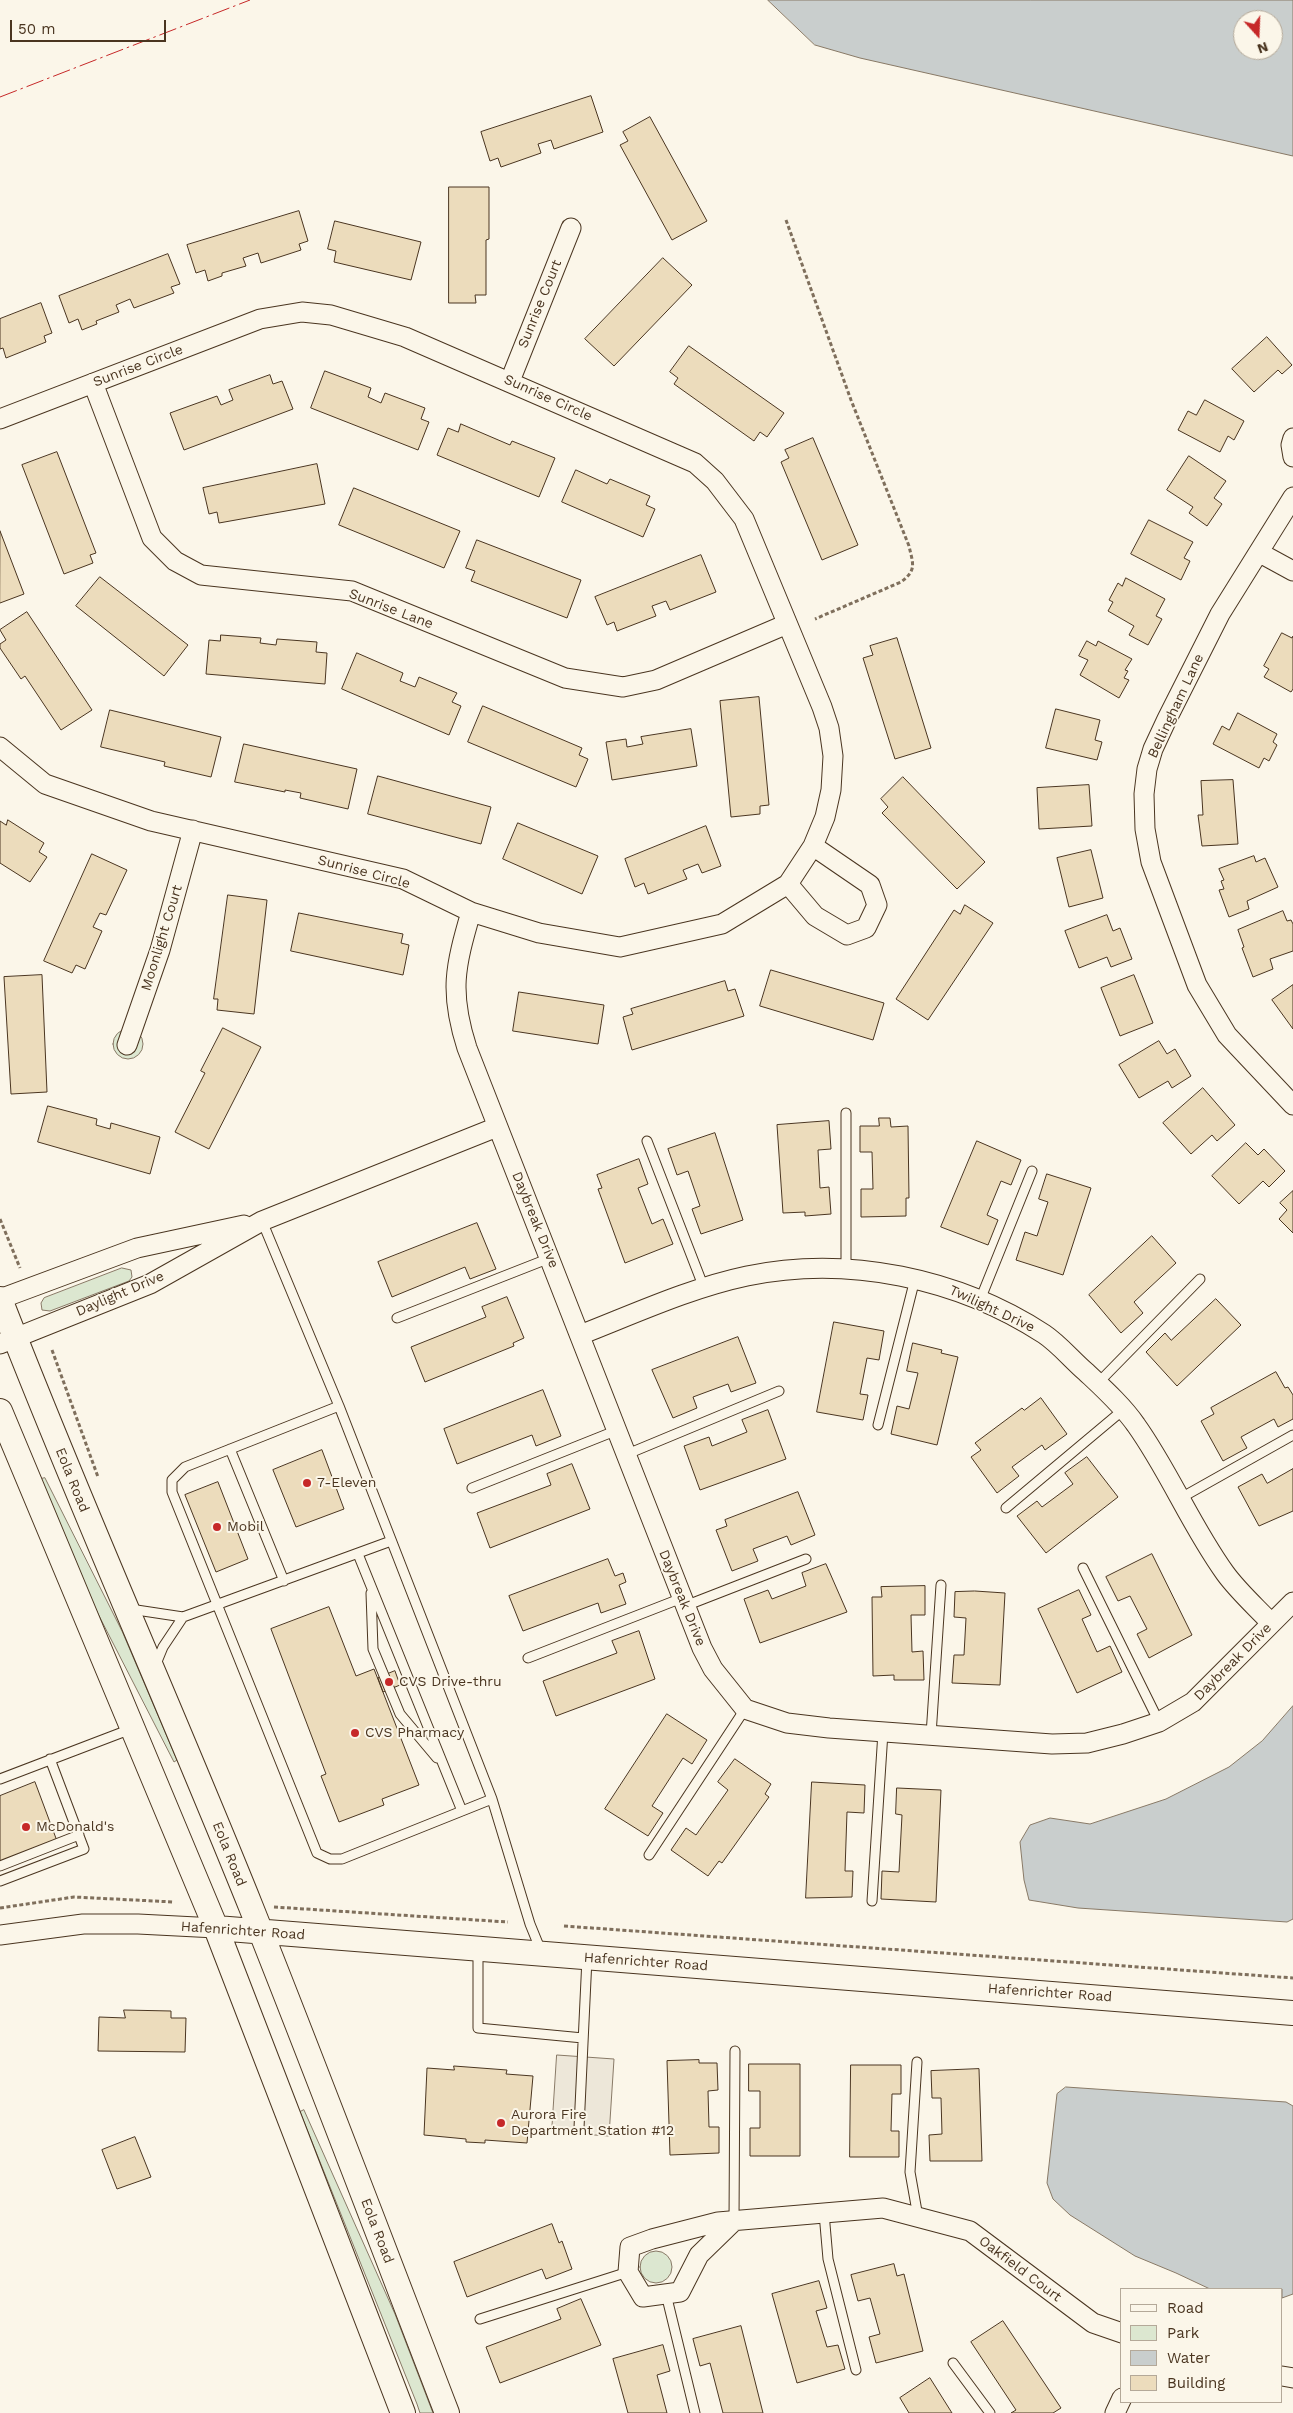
<!DOCTYPE html>
<html>
<head>
<meta charset="utf-8">
<style>
	body { margin:0 }
	#map { position:relative; width:1293px; height:2413px; overflow:hidden; background:#fbf6e9; font-family:"Work Sans",sans-serif }
	canvas { display:block }
	.legend { position:absolute; left:1120px; top:2288px; width:162px; height:115px; box-sizing:border-box; background:#fbf6e9; border:1px solid #b4a999; margin:0; padding:6px 9px; list-style:none; font-size:15px; color:#4a3520 }
	.legend li { display:flex; align-items:center; gap:10px; height:25px }
	.legend b { width:25px; border:1px solid #b4a999 }
	.north { position:absolute; left:1233px; top:10px; width:50px; height:50px; box-sizing:border-box; background:#fbf6e9; border:1px solid #b4a999; border-radius:50%; rotate:160deg; font-size:14px; font-weight:700; line-height:20px; text-align:center; color:#4a3520 }
	.north::after { content:''; display:block; margin:auto; width:18px; height:22px; background:#c62828; clip-path:polygon(50% 0,100% 100%,50% 72%,0 100%) }
	.scale { position:absolute; left:10px; top:20px; width:156px; height:22px; box-sizing:border-box; border:2px solid #4a3520; border-top:0; padding-left:6px; font-size:15px; line-height:18px; white-space:nowrap; color:#4a3520; -webkit-text-stroke:4px #fbf6e9; paint-order:stroke }
</style>
</head>
<body>
<div id="map">
<canvas width="1293" height="2413"></canvas>
<ul class="legend">
<li><b style="height:6px;background:#fbf6e9"></b>Road</li>
<li><b style="height:14px;background:#dce7d0"></b>Park</li>
<li><b style="height:14px;background:#c9cecd"></b>Water</li>
<li><b style="height:14px;background:#ecdcbc"></b>Building</li>
</ul>
<div class="north">N</div>
<div class="scale">50 m</div>
</div>
<script>
const c = document.querySelector('canvas').getContext('2d');
c.lineJoin = 'round';
function fill(path, color) {
  c.fillStyle = color;
  c.fill(path, 'evenodd');
}
function stroke(path, color, width, dash) {
  c.strokeStyle = color;
  c.lineWidth = width;
  c.lineCap = dash ? 'butt' : 'round';
  c.setLineDash(dash || []);
  c.stroke(path);
}
function label(font, color, halo, rows, align = 'center') {
  c.font = font + ' "Work Sans",sans-serif';
  c.lineWidth = 4;
  c.setLineDash([]);
  c.textBaseline = 'middle';
  c.strokeStyle = halo;
  c.fillStyle = color;
  for (const [text, x, y, turn = 0] of rows) {
    c.save();
    c.translate(x, y);
    c.rotate((+turn || 0) * Math.PI / 180);
    c.textAlign = isNaN(turn) ? turn : align;
    if (halo) c.strokeText(text, 0, 0);
    c.fillText(text, 0, 0);
    c.restore();
  }
}
const green = new Path2D(`
	M113 1044a15 15 0 1 1 30 0a15 15 0 1 1-30 0Z
	M122,1268l9,2 1,7 -3,4 -79,30 -8,-1 -1,-7 3,-5z
	M45,1478l77,153 55,129 -3,2 -79,-154 -54,-129z
	M304,2110l91,204 38,99h-13l-3,-9 -117,-292z
	M640 2267a16 16 0 1 1 32 0a16 16 0 1 1-32 0Z`);
const parking = new Path2D(`
	M557,2055l57,4 -5,77 -57,-4z`);
const water = new Path2D(`
	M768,0h525v156l-433,-98 -45,-13zM1243,20h30v30h-30z
	M1293,1706v213l-6,3 -209,-14 -49,-8 -5,-20 -4,-38 10,-17 20,-7 40,6 76,-25 63,-32 33,-26z
	M1066,2087l220,15 7,4v188l-11,4v-9h-72l-34,-16 -41,-17 -65,-41 -17,-16 -6,-16 10,-89z`);
const building = new Path2D(`
	M591,96l12,36 -49,17 -3,-9 -13,4 3,9 -40,14 -3,-9 -8,3 -9,-29z
	M650,117l57,104 -35,19 -52,-95 8,-4 -5,-9z
	M449,187h40v52l-3,1v55h-11l1,8h-27z
	M299,211l9,30 -9,3 2,6 -40,13 -3,-10 -15,5 3,8 -24,7v3l-14,5 -3,-11 -9,3 -9,-28z
	M335,221l86,21 -10,38 -77,-18 2,-11 -8,-2z
	M168,254l12,30 -9,3 3,6 -40,15 -4,-9 -14,6 3,7 -23,9 1,3 -15,6 -4,-11 -9,4 -10,-27z
	M663,258l29,27 -78,81 -29,-27z
	M41,303l11,30 -8,3 2,6 -40,16 -3,-10 -3,1v-30z
	M1267,337l25,28 -10,9 -4,-4 -24,22 -22,-23z
	M689,346l95,67 -17,24 -7,-5 -6,9 -80,-57 4,-6 -8,-6z
	M325,371l46,17 -3,9 13,6 4,-10 40,15 -4,11 8,3 -11,28 -107,-42z
	M270,375l3,9 9,-3 11,28 -109,41 -14,-37 47,-17 4,9 12,-5 -4,-10z
	M1205,400l39,21 -10,19 -6,-4 -8,16 -42,-22 10,-19 8,4z
	M461,424l49,21 2,-4 43,17 -16,39 -102,-42 11,-27 10,4z
	M813,438l45,107 -36,15 -41,-98 8,-4 -4,-8z
	M57,452l39,101 -6,2 3,8 -29,11 -42,-109z
	M1189,456l37,25 -12,17 8,6 -15,22 -18,-13 4,-6 -26,-17z
	M317,464l8,40 -106,19 -2,-11 -8,2 -6,-26z
	M576,470l31,14 3,-5 40,17 -4,9 9,4 -12,28 -81,-35z
	M354,488l106,43 -16,37 -105,-43z
	M1149,520l44,22 -9,16 6,3 -9,19 -50,-26z
	M0,531l24,63 -24,9z
	M477,540l104,40 -14,38 -96,-37 4,-10 -9,-3z
	M701,555l15,37 -46,18 -4,-9 -14,5 4,10 -39,15 -3,-9 -7,3 -12,-28z
	M100,577l88,68 -24,31 -88,-70z
	M1126,578l39,21 -9,17 6,3 -14,26 -19,-10 5,-9 -26,-15 5,-9 -4,-2 9,-17 4,3z
	M27,612l65,98 -31,20 -36,-54 -4,3 -21,-31v-4l6,-4 -6,-10z
	M1282,633l10,5 1,-2v53l-2,3 -27,-15 5,-8 -5,-3z
	M221,635l40,3 -1,5 16,2 1,-6 40,3 -1,10 11,1 -2,31 -119,-10 3,-34 11,1z
	M897,638l34,110 -36,11 -32,-101 10,-3 -3,-9z
	M1087,641l9,5 2,-5 34,18 -7,11 3,1 -4,7 5,2 -10,18 -39,-23 8,-15 -9,-4z
	M357,653l46,20 -3,8 15,6 4,-10 38,16 -5,9 9,4 -12,29 -107,-46z
	M759,697l10,108 -9,1v8l-29,3 -11,-116z
	M483,706l99,42 -3,7 9,4 -12,28 -108,-45z
	M1056,709l44,11 -5,20 7,2 -5,18 -51,-12z
	M110,710l111,27 -10,40 -47,-11 1,-4 -64,-15z
	M1238,713l39,21 -4,8 4,3 -8,16 -5,-3 -5,10 -46,-24 9,-18 7,4z
	M691,729l6,37 -85,14 -6,-38 20,-3 1,8 16,-3 -2,-7z
	M244,744l113,25 -9,40 -48,-11 1,-5 -16,-3v2l-50,-10z
	M378,776l113,31 -10,37 -113,-30z
	M903,777l82,85 -28,27 -75,-76 6,-6 -7,-8z
	M1233,780l5,64 -36,2 -4,-31h5l-2,-34z
	M1089,785l3,41 -53,3 -2,-41z
	M8,820l36,23 -5,9 8,5 -17,25 -30,-19v-42l6,4z
	M518,823l80,33 -16,38 -79,-35z
	M706,826l15,40 -19,7 -4,-9 -15,6 4,9 -39,15 -4,-11 -9,4 -10,-28z
	M1091,850l12,48 -34,9 -12,-49z
	M92,854l35,16 -21,45 -6,-2 -7,14 9,4 -17,38 -9,-4 -4,8 -28,-12z
	M1254,856l2,6 9,-4 13,29 -31,14 2,8 -20,8 -10,-27 5,-1 -3,-8 3,-1 -5,-11z
	M228,895l39,5 -13,114 -37,-4 1,-11h-4z
	M965,905l28,18 -65,97 -32,-21 58,-89 6,4z
	M1283,911l4,10 4,-1 2,4v27l-23,8 3,10 -20,8 -11,-29 2,-1 -6,-17z
	M299,913l104,21 -2,9 8,2 -6,30 -112,-24z
	M1107,915l6,16 7,-3 12,31 -21,8 -4,-10 -28,11 -14,-37z
	M771,970l113,33 -11,37 -113,-34z
	M42,975l5,117 -36,2 -7,-117z
	M1134,975l19,48 -33,13 -19,-48z
	M725,981l3,10 7,-2 9,27 -112,34 -9,-33 10,-3 -2,-5z
	M1293,985v44l-21,-29z
	M519,992l85,13 -6,39 -85,-13z
	M223,1028l38,19 -52,102 -34,-17 30,-59 -4,-2z
	M1159,1041l8,13 8,-5 16,27 -19,12 -4,-7 -29,17 -20,-33z
	M1203,1088l32,37 -18,16 -5,-6 -21,19 -28,-31z
	M48,1106l49,13 -1,6 14,4 1,-6 49,14 -10,37 -112,-32z
	M879,1118h11l1,9 17,-1 1,72h-3v18l-45,1v-28h12l-1,-37h-12v-26h19z
	M829,1121l2,28 -13,1 2,38 9,-1 2,27 -26,2v-4l-22,1 -6,-88z
	M715,1133l28,87 -42,14 -9,-25 8,-3 -12,-35 -11,4 -9,-26z
	M977,1141l44,19 -10,25 -10,-4 -14,34 11,5 -10,25 -47,-18z
	M1246,1143l12,12 6,-6 21,22 -16,16 -6,-6 -24,23 -27,-28z
	M639,1159l9,25 -10,4 14,36 11,-5 10,25 -48,19 -27,-74 4,-1 -5,-13z
	M1047,1174l44,14 -28,87 -47,-15 9,-28 12,4 11,-34 -9,-3z
	M1293,1191v42l-14,-14 8,-9 -7,-7z
	M477,1223l19,46 -26,10 -5,-12 -73,30 -14,-35z
	M1152,1236l24,27 -42,39 9,11 -22,20 -32,-38z
	M507,1297l17,41 -11,5 1,3 -89,36 -14,-35 75,-30 -4,-10z
	M1216,1299l25,26 -64,61 -31,-34 19,-19 6,7z
	M834,1322l50,9 -5,29 -12,-2 -7,36 8,1 -5,25 -46,-8z
	M738,1337l18,46 -25,9 -3,-8 -35,13 4,11 -24,10 -21,-48z
	M913,1343l29,7 -1,3 17,4 -21,88 -46,-11 6,-28 12,3 9,-36 -11,-2z
	M1276,1372l9,16 3,-1 5,8v24l-15,8 -4,-8 -33,18 6,11 -24,13 -22,-40 13,-7 -3,-6z
	M543,1390l18,46 -25,10 -4,-11 -75,29 -13,-35z
	M1041,1398l26,36 -22,16 -3,-5 -30,22 7,9 -22,17 -26,-36 10,-7 -6,-7 47,-35 2,2z
	M768,1410l18,49 -86,31 -16,-44 25,-9 3,9 35,-14 -5,-12z
	M322,1450l22,59 -48,18 -23,-57z
	M1087,1457l31,40 -72,56 -29,-37 20,-15 5,6 31,-23 -8,-11z
	M572,1464l18,45 -100,39 -13,-35 74,-28 -4,-11z
	M1293,1469v42l-34,15 -21,-39 24,-13 5,9z
	M218,1482l30,77 -32,13 -31,-77z
	M798,1492l17,43 -24,10 -4,-9 -34,13 5,12 -26,10 -16,-41 11,-4 -2,-6z
	M1152,1554l40,81 -43,23 -12,-24 10,-5 -17,-33 -12,5 -12,-24z
	M608,1559l7,17 8,-3 3,9 -7,3 7,19 -25,9 -3,-10 -75,28 -14,-35z
	M826,1564l21,48 -87,31 -16,-44 24,-9 4,9 34,-13 -4,-13z
	M925,1586v29h-14l1,37 11,-1 1,29h-30v-5l-21,1 -1,-79h10l-1,-10z
	M1079,1590l12,25 -9,4 15,33 13,-6 12,26 -45,21 -39,-84z
	M975,1591l30,2 -5,92 -48,-2 2,-28h10l2,-37 -12,-1 1,-25z
	M329,1607l27,69 18,-7 45,116 -37,14 2,6 -45,17 -18,-46 5,-2 -55,-145z
	M639,1631l16,48 -99,37 -13,-35 74,-28 -5,-12z
	M395,1671l5,14 -17,7 -5,-14z
	M667,1714l40,26 -15,24 -9,-6 -31,48 11,7 -15,23 -43,-27z
	M735,1759l36,25 -6,10 4,3 -47,66 -3,-2 -11,15 -37,-26 15,-22 10,7 32,-45 -10,-8z
	M35,1782l22,59 -57,23v-68z
	M812,1782l53,3 -1,28 -17,-1 -2,59h8l-1,26 -46,1z
	M897,1788l44,2 -5,112 -55,-3 1,-28 17,1 3,-57 -6,-1z
	M124,2010l47,1v7h15l-1,34 -87,-1 1,-34 26,1z
	M699,2060v3h18l1,27 -10,1 1,36h10v26l-49,2 -3,-94z
	M749,2064h51v92h-50v-28h10v-37h-11z
	M851,2065h50v29h-9l-1,37h8v26h-49z
	M454,2066l53,4 -1,4 27,2 -6,67 -42,-3v3l-19,-1v-3l-42,-4 3,-67 27,2z
	M979,2069l3,92h-52l-1,-26 13,-1 -1,-36h-9l-1,-27z
	M135,2137l16,40 -34,12 -15,-39z
	M552,2224l7,19 3,-2 10,28 -26,10 -4,-10 -75,28 -13,-35z
	M894,2264l3,12 7,-2 19,77 -47,12 -7,-26 11,-3 -10,-36 -12,3 -7,-26z
	M819,2281l8,27 -11,3 11,36 11,-2 7,24 -48,14 -25,-89z
	M581,2299l20,46 -101,38 -14,-36 75,-28 -4,-10z
	M1003,2321l58,87 -8,5h-42l5,-3 -45,-68z
	M741,2326l22,87h-40l-13,-50 -10,3 -7,-27z
	M663,2345l7,26 -13,4 10,38h-39l-15,-54z
	M930,2378l22,35h-43l-9,-15z`);
const path = new Path2D(`
	M786,220l65,180 58,146c4,18 8,24 -8,36l-86,37
	M0,1219l20,49
	M52,1350l46,127
	M274,1907l234,15
	M0,1908l74,-11 100,5
	M564,1926l729,52`);
const service = new Path2D(`
	M647,1141l57,147
	M262,1221l77,185 153,393 38,125 11,27
	M846,1269v-156
	M980,1300l52,-129
	M397,1318l153,-60
	M1098,1383l102,-104
	M339,1406l-154,61 -13,13v12l145,361 13,6h12l150,-60
	M878,1425l37,-146
	M230,1449l54,132
	M625,1455l154,-64
	M472,1488l143,-57
	M1179,1499l114,-64
	M1006,1508l117,-98
	M358,1554l104,257
	M1083,1568l76,154
	M371,1593l2,56 27,65 37,44
	M685,1606l121,-47
	M130,1609l53,8 208,-76
	M528,1658l154,-60
	M156,1664l7,-17 20,-30
	M931,1735l10,-150
	M0,1779l131,-50
	M649,1855l96,-146
	M0,1866l79,-31
	M0,1881l84,-32 -34,-90
	M872,1901l11,-169
	M478,1949v79l105,10
	M917,2062l-7,110 8,45
	M579,2128l8,-170
	M824,2213l4,46 28,111
	M734,2221l1,-170
	M666,2294l29,119
	M480,2319l148,-47
	M953,2363l37,50`);
const minor = new Path2D(`
	M510,381l61,-153
	M93,383l59,155 23,23 26,14 151,16 213,87 58,9 33,-7 131,-56
	M0,419l260,-100 42,-7 29,3 74,22 290,126 20,18 29,38 78,188 7,21 4,28 -2,34 -6,27 -12,29 -25,38 -66,40 -102,23 -81,-14 -68,-21 -68,-33 -252,-58 -106,-37 -45,-37
	M1293,438l-2,7 2,12
	M1293,497l-73,117 -53,105 -14,30 -6,20 -3,25 1,35 6,33 46,123 30,50 66,70
	M1260,553l33,18
	M788,884l27,32 32,19 19,-7 11,-23 -7,-20 -57,-39
	M471,912c-16,55 -22,80 -4,136l235,600 11,21 32,40 42,14 42,5 223,16 35,-1 36,-9 36,-12 34,-20 100,-100
	M127,1045l33,-95 33,-120
	M0,1299l137,-51 107,-23
	M580,1335c54,-21 110,-47 167,-59 100,-21 211,2 297,58 15,10 28,26 42,38 17,16 37,34 50,53 33,46 55,101 89,148 13,18 31,34 46,50
	M0,1344l150,-60 112,-63 235,-94
	M0,1935l83,-11h55l78,4
	M734,2221l-35,34 -19,37 -37,5 -15,-25 2,-25 22,-8 66,-17 165,-14 87,23 123,92 29,10
	M1282,2376l11,2
	M1115,2413l7,-15`);
const tertiary = new Path2D(`
	M0,1299c79,205 169,404 251,608 67,168 131,337 196,506
	M0,1411l216,517 187,485
	M216,1928l1077,85`);
const power = new Path2D(`
	M0,97l250,-97`);
const markers = [
	[307,1483,5,"#c62828"],
	[217,1527,5,"#c62828"],
	[389,1682,5,"#c62828"],
	[355,1733,5,"#c62828"],
	[26,1827,5,"#c62828"],
	[501,2123,5,"#c62828"]
];
const streetNames = [
	["Sunrise Court",540,304,-68],
	["Sunrise Circle",138,366,-21],
	["Sunrise Circle",548,398,24],
	["Sunrise Lane",391,609,21],
	["Bellingham Lane",1176,706,-65],
	["Sunrise Circle",364,872,15],
	["Moonlight Court",162,938,-73],
	["Daybreak Drive",535,1220,68],
	["Daylight Drive",120,1294,-23],
	["Twilight Drive",992,1309,25],
	["Eola Road",72,1480,68],
	["Daybreak Drive",682,1598,68],
	["Daybreak Drive",1233,1662,-45],
	["Eola Road",229,1854,68],
	["Hafenrichter Road",243,1931,4],
	["Hafenrichter Road",646,1962,4],
	["Hafenrichter Road",1050,1993,4],
	["Eola Road",377,2231,69],
	["Oakfield Court",1020,2269,37]
];
const poiNames = [
	["7-Eleven",317,1483],
	["Mobil",227,1527],
	["CVS Drive-thru",399,1682],
	["CVS Pharmacy",365,1733],
	["McDonald's",36,1827],
	["Aurora Fire",511,2115],
	["Department Station #12",511,2131]
];
fill(green, '#dce7d0');
stroke(green, '#887966', 1);
fill(parking, '#ede7d9');
stroke(parking, '#887966', 1);
fill(water, '#c9cecd');
stroke(water, '#887966', 1);
fill(building, '#ecdcbc');
stroke(building, '#4a3520', 1);
stroke(service, '#4a3520', 11);
stroke(minor, '#4a3520', 21);
stroke(tertiary, '#4a3520', 26);
stroke(path, '#7f6f5c', 3, [4, 2.5]);
stroke(service, '#fbf6e9', 9);
stroke(minor, '#fbf6e9', 19);
stroke(tertiary, '#fbf6e9', 24);
stroke(power, '#c62828', 1, [18, 4, 2.5, 4]);
for (const [x, y, r, color] of markers) {
  const dot = new Path2D();
  dot.arc(x, y, r, 0, 2 * Math.PI);
  c.fillStyle = color;
  c.fill(dot);
  stroke(dot, '#fbf6e9', 2);
}
label('14px', '#4a3520', '#fbf6e9', streetNames);
label('14px', '#4a3520', '#fbf6e9', poiNames, 'left');
</script>
</body>
</html>
